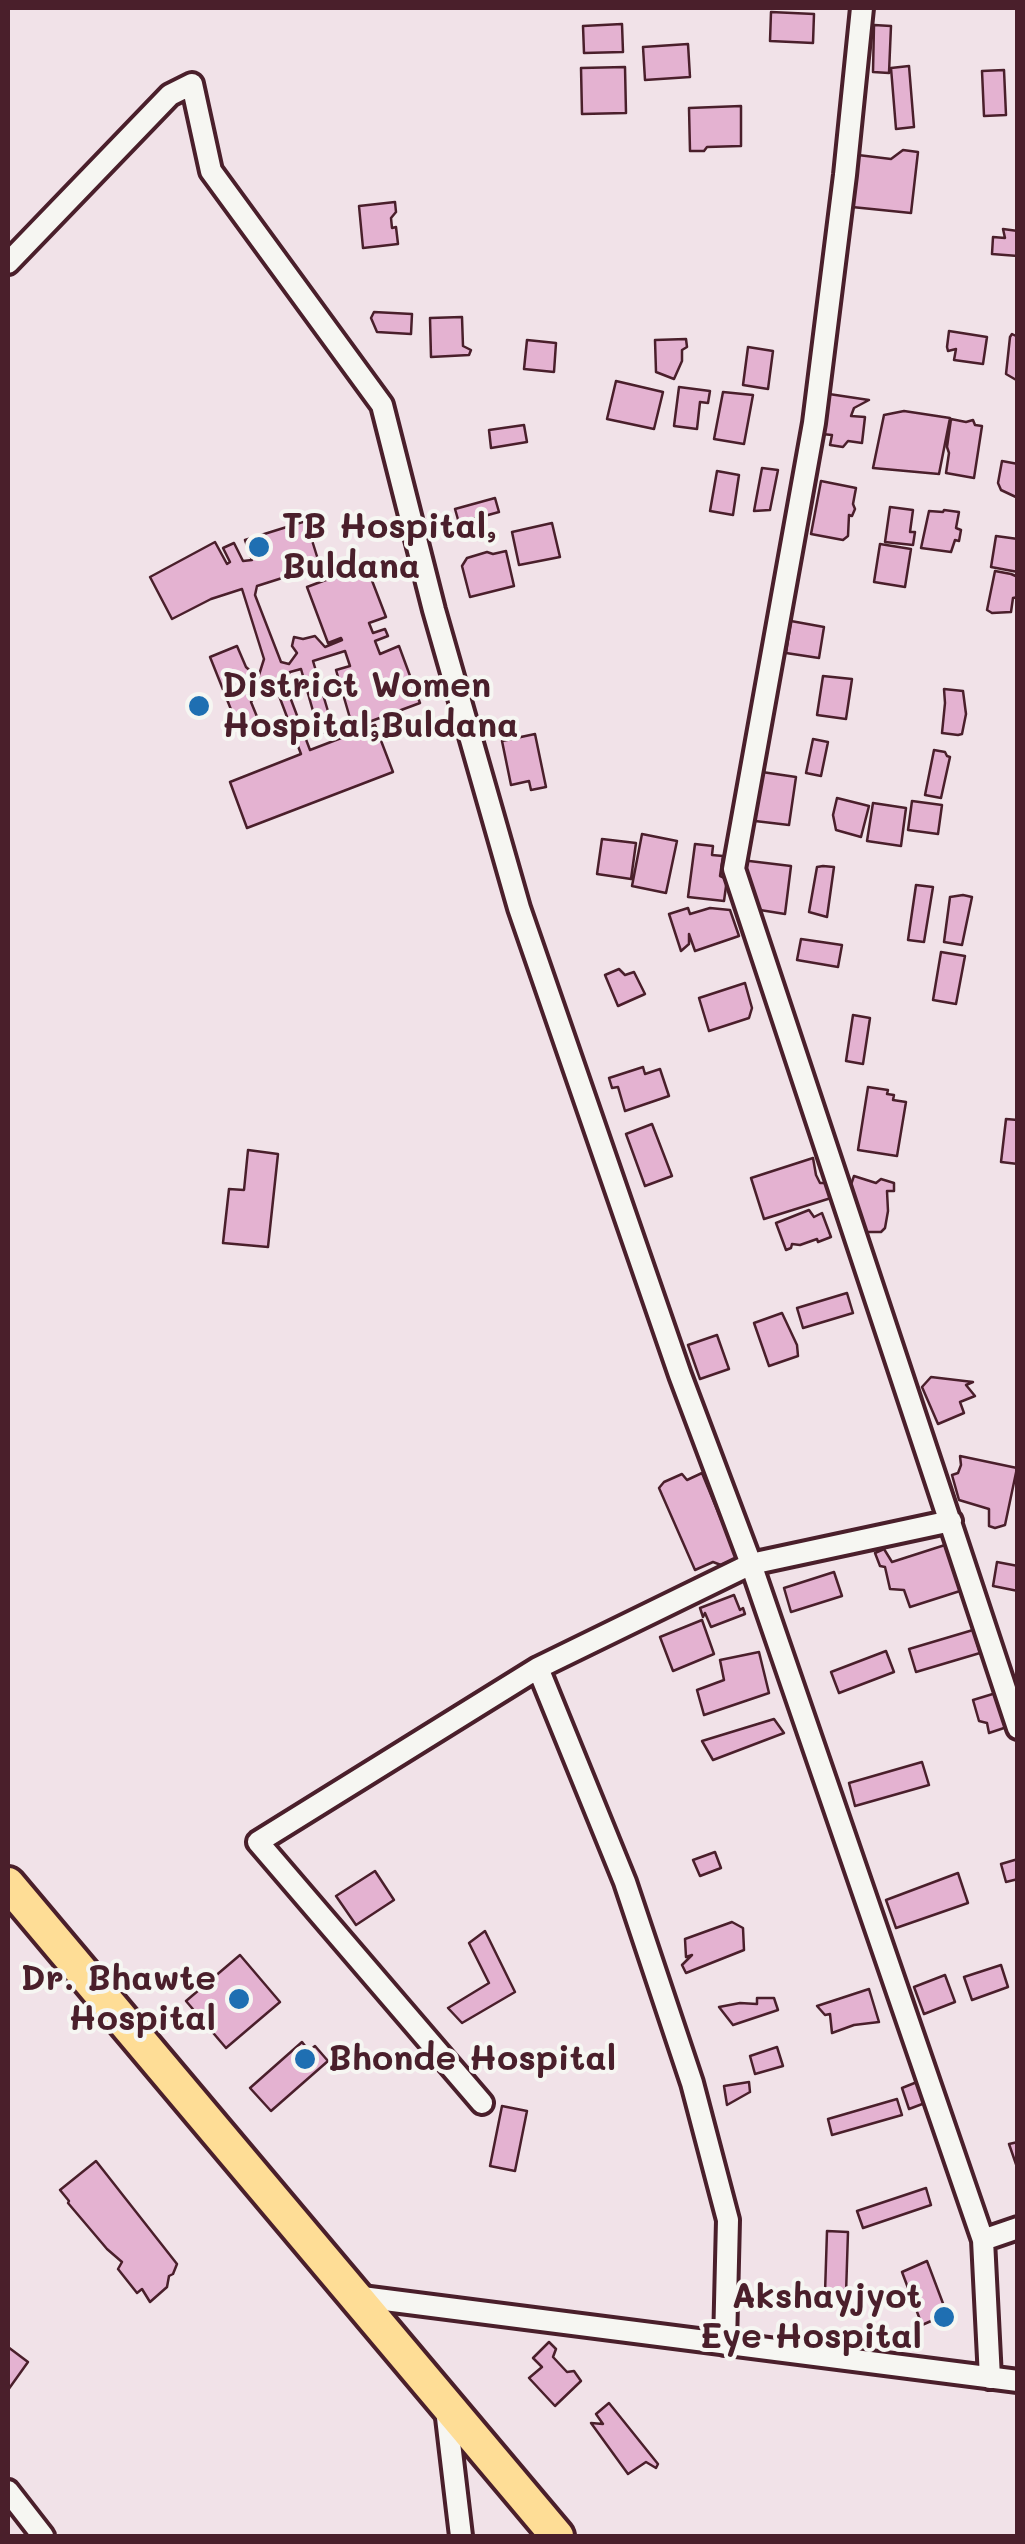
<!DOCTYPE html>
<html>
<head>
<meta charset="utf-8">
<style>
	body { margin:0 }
	#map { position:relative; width:1025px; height:2544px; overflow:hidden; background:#f1e2e8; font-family:Mali,sans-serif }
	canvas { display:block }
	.frame { position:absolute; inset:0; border:10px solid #4a1f2b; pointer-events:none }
</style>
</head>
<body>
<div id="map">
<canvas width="1025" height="2544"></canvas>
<div class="frame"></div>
</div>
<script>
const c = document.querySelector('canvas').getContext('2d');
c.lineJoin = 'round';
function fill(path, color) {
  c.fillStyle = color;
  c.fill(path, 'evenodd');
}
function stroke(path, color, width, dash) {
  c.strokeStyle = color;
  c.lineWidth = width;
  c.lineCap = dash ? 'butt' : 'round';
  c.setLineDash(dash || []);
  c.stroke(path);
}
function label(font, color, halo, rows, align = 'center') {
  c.font = font + ' Mali,sans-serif';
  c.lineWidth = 8;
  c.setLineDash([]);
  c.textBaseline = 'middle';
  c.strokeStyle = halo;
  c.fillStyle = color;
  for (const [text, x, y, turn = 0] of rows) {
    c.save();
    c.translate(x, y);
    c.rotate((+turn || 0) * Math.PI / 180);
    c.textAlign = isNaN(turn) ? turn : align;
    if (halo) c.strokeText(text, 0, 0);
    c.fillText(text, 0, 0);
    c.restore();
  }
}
const building = new Path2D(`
	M771,12l43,2 -1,29 -43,-2z
	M622,24l1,28 -39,1 -1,-27z
	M874,25l17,1 -2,47 -16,-1z
	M688,44l2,33 -45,3 -2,-33z
	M909,66l5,61 -18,2 -5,-61z
	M625,67l1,46 -44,1 -1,-46z
	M1004,70l2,45 -22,1 -2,-45z
	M741,106v40l-34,1 -3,4h-14l-1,-43z
	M903,150l15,2 -7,61 -59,-6 6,-52 33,4z
	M395,202l1,10 -5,6 1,10 4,-1 2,17 -35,4 -4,-42z
	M1003,229l15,2v25l-26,-2 1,-17 12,1z
	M374,312l38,2 -1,20 -34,-2 -6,-14z
	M462,317l1,29 8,4 -2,5 -38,2 -1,-39z
	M949,331l38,6 -4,27 -29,-4 2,-11 -8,2 -1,-4z
	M1012,334l6,3v44l-12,-7 4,-37z
	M686,339l1,8 -5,3v11l-8,18 -18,-7 -1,-32z
	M527,340l29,3 -2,29 -30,-3z
	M748,347l25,4 -5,38 -25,-4z
	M616,381l47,11 -9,37 -47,-10z
	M679,387l31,4 -2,12 -8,-1 -3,27 -23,-3z
	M723,392l30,3 -9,49 -30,-5z
	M829,394l40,6 -15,8 -3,8 14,1 -3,26 -14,-2 -5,6 -13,-2 2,-10 -10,-1z
	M904,411l46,7 -11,56 -66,-6 11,-53z
	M951,419l15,3 7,-2 2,5 7,1 -8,52 -28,-5 3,-20 -2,-6z
	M524,425l3,17 -36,6 -2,-18z
	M1002,461l16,3v34l-17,-8 -3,-7z
	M762,468l16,2 -8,40 -16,1z
	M717,471l22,4 -6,40 -23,-4z
	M821,481l35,7 -3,16 2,5 -3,7 -3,-1 -1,21 -5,4 -32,-6z
	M495,498l4,14 -40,11 -4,-14z
	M890,507l23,3 -3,22h5l-2,13 -28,-3z
	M944,510l15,2 -3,16 5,2 -2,11 -4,-1 -4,12 -30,-4 8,-37 14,1z
	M306,521l14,45 -63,20 -2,9 26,67 8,2 8,-11 -5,-7 2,-9 9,2 12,-3 10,11 17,-7 -1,-2 -13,5 -21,-56 59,-22 20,52 -17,6 4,10 12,-4 3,7 -13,5 5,13 19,-8 21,57 -62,23 -6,-1 -16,-55 14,-4 -5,-15 -32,10 20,67 -3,5 -11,-1 -18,-63 -11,3 -6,9 26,69 65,-25 18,47 -146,56 -17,-46 71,-28 -23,-61 -15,-10 -12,19 9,22 -20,8 -30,-75 27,-11 9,21 12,11 6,-19 -22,-70 -31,10 -39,20 -22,-42 65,-35 12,22 3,-2 -7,-14 11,-5 9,18 9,-1 -7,-20z
	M552,523l8,34 -41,8 -7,-33z
	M996,536l22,3v33l-27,-5z
	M880,544l31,5 -6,38 -31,-5z
	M506,551l8,35 -44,11 -8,-31 5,-8 20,-6 6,2z
	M995,571l16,3 7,3v20l-5,1 -2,14 -19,1 -5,-3z
	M791,621l33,6 -5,31 -33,-5z
	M823,676l29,3 -6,40 -29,-4z
	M944,689l19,2 3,23 -4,20 -4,1 -16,-2 3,-30z
	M535,734l11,53 -15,3 -2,-9 -18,4 -9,-44z
	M813,739l15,3 -7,34 -15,-3z
	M934,750l11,2 2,4 3,1 -9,41 -16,-3z
	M762,772l34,5 -7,48 -34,-4z
	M837,798l32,8 -8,31 -25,-7 -3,-15z
	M912,801l30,4 -4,29 -30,-4z
	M873,803l33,5 -5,38 -34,-5z
	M642,834l35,7 -11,52 -34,-7z
	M602,839l34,4 -5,36 -34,-5z
	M695,844l18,2 -1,9 11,1 -3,20 7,3 -3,22 -36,-4z
	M741,860l50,6 -6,48 -25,-4z
	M823,866l11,1 -7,50 -18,-5 8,-45z
	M916,885l17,2 -9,55 -16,-2z
	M963,895l9,2 -10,48 -18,-3 6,-45z
	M688,908l2,6 20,-6 20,2 9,26 -44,15 -6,-17v10l-8,7 -12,-37z
	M801,939l41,6 -4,22 -41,-7z
	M941,952l24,4 -9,48 -23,-4z
	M619,969l6,6 9,-3 11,22 -27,12 -13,-31z
	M745,983l7,25 -3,10 -40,13 -10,-33z
	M853,1015l17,3 -7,46 -17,-3z
	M643,1067l2,7 15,-5 9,27 -44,15 -7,-24 -6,1 -3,-10z
	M868,1087l20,3 -1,4 7,1 -1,5 13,2 -9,54 -39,-6z
	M1006,1119l12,1v44l-17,-2z
	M652,1124l20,52 -27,10 -19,-52z
	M248,1150l30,4 -10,93 -45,-4 6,-54 15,1z
	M813,1158l3,17 4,8h7l4,15 -67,21 -13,-41z
	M854,1176l22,7 5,-4 13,4v8h-7l1,20 -3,17 -4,4h-18l-16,-36z
	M809,1210l5,7 8,-4 9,24 -13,5 -1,-3 -17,6 -8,-1 -1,4 -5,2 -10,-27z
	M847,1293l6,20 -50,15 -6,-20z
	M782,1313l15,32 1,11 -29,10 -15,-43z
	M717,1335l12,34 -29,10 -12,-34z
	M931,1377l42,5 -7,3 9,11 -15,6 4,11 -26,11 -16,-37z
	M960,1456l57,12 -12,57 -10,3 -6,-2v-17l-30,-9 -7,-25 6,-2 3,-8z
	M702,1473l35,85 -16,7 -8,-3 -18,8 -36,-82 5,-6 18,-8 5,6z
	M945,1545l15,46 -50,16 -6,-17 -14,-1 -5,-22 -5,-1 -5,-13 9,-4 8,13z
	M997,1562l21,4v25l-25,-5z
	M834,1572l8,24 -51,16 -7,-24z
	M734,1595l6,15 3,-2 2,6 -34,13 -6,-14 -2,4 -3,-9z
	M702,1620l12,34 -41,17 -13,-34z
	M973,1630l7,23 -64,19 -7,-23z
	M886,1651l8,21 -55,21 -8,-21z
	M759,1652l10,41 -65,22 -7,-25 27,-10 -4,-20z
	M996,1693l11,34 -18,6 -2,-10 -8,-2 -6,-21z
	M774,1719l10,14 -71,27 -11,-19z
	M922,1762l7,23 -74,21 -6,-23z
	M715,1852l6,16 -21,8 -7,-16z
	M1018,1859v20l-12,3 -5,-18z
	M375,1871l19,29 -38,25 -20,-29z
	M958,1873l10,30 -72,25 -10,-28z
	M732,1922l11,6 1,22 -58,23 -4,-8 10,-10 -6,2 -1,-18z
	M485,1931l30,61 -53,31 -14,-15 41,-25 -20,-40z
	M240,1955l40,47 -54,46 -40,-47z
	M1001,1965l7,22 -36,13 -8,-23z
	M945,1975l10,27 -31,12 -10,-27z
	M869,1989l10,33 -25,3 -22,8 -2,-19 -5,1 -8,-9z
	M757,1998h17l4,12 -45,15 -14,-18 21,-4 17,1z
	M302,2042l7,9 6,-5 13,15 -57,50 -21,-23z
	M777,2047l6,19 -28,8 -5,-18z
	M749,2082l1,10 -23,13 -3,-19z
	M917,2082l8,21 -16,6 -7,-21z
	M897,2099l5,16 -70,20 -4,-16z
	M502,2106l25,5 -12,60 -25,-5z
	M1018,2142v28l-9,-26z
	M96,2161l81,103 -4,10 -4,2 -2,11 -17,15 -8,-13 -5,4 -19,-24 4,-7 -15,-13 -39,-46 1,-2 -9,-11z
	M926,2188l5,17 -68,23 -6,-17z
	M827,2231l21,1 -2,62 -21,-1z
	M927,2261l20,53 -25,11 -20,-53z
	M549,2342l7,7 -3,8 14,15 7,-1 7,10 -26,25 -26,-28 13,-11 -9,-9z
	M8,2347l20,15 -20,28z
	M609,2403l49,61 -2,4 -10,-6 -18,12 -37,-51 12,1 -7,-10z`);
const minor = new Path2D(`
	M862,8l-17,167 -31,248 -80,446 284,859
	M8,263l162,-168 22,-11 19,87 171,234 52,205 85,298 161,467 71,189 232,676 7,138
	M538,1668l87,214 67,201 36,137 -3,124
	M482,2103l-224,-261 280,-174 213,-104 200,-43
	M983,2240l35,-12
	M354,2296l664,85
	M446,2409l15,127
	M8,2491l35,45`);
const primary = new Path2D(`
	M8,1884l549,652`);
const markers = [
	[259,547,12,"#1f6fb2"],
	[199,706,12,"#1f6fb2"],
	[239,1999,12,"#1f6fb2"],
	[305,2059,12,"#1f6fb2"],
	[944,2317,12,"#1f6fb2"]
];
const poiNames = [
	["TB Hospital,",282,527],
	["Buldana",282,567],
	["District Women",222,686],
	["Hospital,Buldana",222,726],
	["Dr. Bhawte",216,1979,"right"],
	["Hospital",216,2019,"right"],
	["Bhonde Hospital",328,2059],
	["Akshayjyot",922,2297,"right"],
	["Eye Hospital",922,2337,"right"]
];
fill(building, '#e4b2d1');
stroke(building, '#4a1f2b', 2.5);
stroke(minor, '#4a1f2b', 28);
stroke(primary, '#4a1f2b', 40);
stroke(minor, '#f6f6f2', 20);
stroke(primary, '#fedd96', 32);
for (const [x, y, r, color] of markers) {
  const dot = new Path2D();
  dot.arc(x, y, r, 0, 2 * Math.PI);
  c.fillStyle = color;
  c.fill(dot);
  stroke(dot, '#f6f6f2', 4);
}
label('bold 35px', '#4a1f2b', '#f6f6f2', poiNames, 'left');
</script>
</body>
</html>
